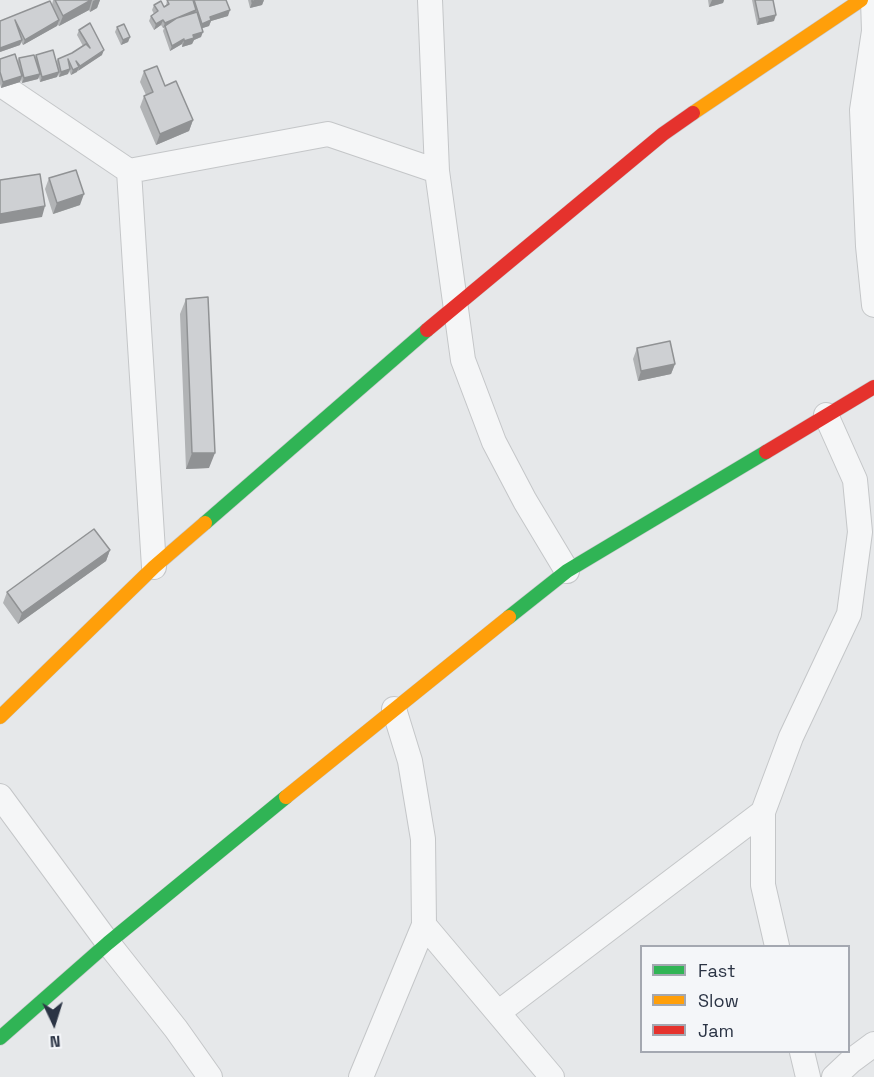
<!DOCTYPE html>
<html>
<head>
<meta charset="utf-8">
<style>
	body { margin:0 }
	#map { position:relative; width:874px; height:1077px; overflow:hidden; background:#e6e8ea; font-family:"Space Grotesk",sans-serif }
	canvas { display:block }
	.legend { position:absolute; left:640px; top:945px; width:210px; height:108px; box-sizing:border-box; background:#f4f6f9; border:2px solid #a4a8b1; margin:0; padding:8px 10px; list-style:none; font-size:18px; color:#2b3445 }
	.legend li { display:flex; align-items:center; gap:12px; height:30px }
	.legend b { width:30px; border:2px solid #a4a8b1 }
	.north { position:absolute; left:24px; top:993px; width:60px; height:60px; -webkit-text-stroke:4px #f4f6f9; paint-order:stroke; rotate:176deg; font-size:16px; font-weight:700; line-height:24px; text-align:center; color:#2b3445 }
	.north::after { content:''; display:block; margin:auto; width:21px; height:27px; background:#2b3445; clip-path:polygon(50% 0,100% 100%,50% 72%,0 100%) }
</style>
</head>
<body>
<div id="map">
<canvas width="874" height="1077"></canvas>
<ul class="legend">
<li><b style="height:8px;background:#30b455"></b>Fast</li>
<li><b style="height:8px;background:#ff9f0a"></b>Slow</li>
<li><b style="height:8px;background:#e5322d"></b>Jam</li>
</ul>
<div class="north">N</div>
</div>
<script>
const c = document.querySelector('canvas').getContext('2d');
c.lineJoin = 'round';
function stroke(path, color, width, dash) {
  c.strokeStyle = color;
  c.lineWidth = width;
  c.lineCap = dash ? 'butt' : 'round';
  c.setLineDash(dash || []);
  c.stroke(path);
}
function fill(path, color) {
  c.fillStyle = color;
  c.fill(path, 'evenodd');
}
const street = new Path2D(`
	M430,0l7,171 26,189 31,82 31,59 42,70
	M873,0l1,31 -12,79 6,136 6,59
	M0,84l129,87 199,-37 109,37
	M129,171l25,396
	M0,796l108,147 68,86 34,48
	M424,925l128,152
	M777,946l-14,-61v-73l28,-75 58,-123 11,-82 -5,-52 -29,-65
	M499,1012l264,-200
	M802,1052l6,25
	M361,1077l63,-152 -1,-86 -13,-78 -16,-52
	M834,1077l17,-16 23,-17`);
const fast = new Path2D(`
	M205,523l222,-193
	M509,617l58,-46 199,-119
	M0,1038l108,-95 178,-146`);
const slow = new Path2D(`
	M693,113l168,-113
	M0,717l154,-150 51,-44
	M286,797l223,-180`);
const jam = new Path2D(`
	M427,330l236,-196 30,-21
	M766,452l108,-65`);
const wall = new Path2D(`
	M53,0h47l-3,8 -7,4 -1,-2 -30,16 -1,-1 -35,20 -2,-3 -1,3 -20,7v-31l52,-16z
	M167,0h59l2,16 -17,5 -2,5 -7,2 -1,9 -7,3 -2,4 -10,3v-3l-12,7 -7,-20 1,-3h-1l-2,-3 -7,5 -5,-9 2,-5 3,-2 -2,-4 2,-5 10,2 2,-1z
	M248,0h16l-2,5 -12,3z
	M708,0h16l-1,3 -14,4z
	M752,0h21l1,21 -17,4z
	M117,27l13,10 -2,5 -7,3 -6,-13z
	M79,30l23,25 -31,20 -2,-4 -1,3 -9,3 -1,-3 -1,3 -17,5 -1,-5 -1,2 -16,4 -1,-4 -1,3 -19,6 -1,-4v-25l17,3 2,-4h16l1,-3 20,7 2,-3 14,-6 11,-7 -6,-11z
	M144,71l21,15 28,34 -4,11 -33,14 -16,-38 4,-11 2,-1 -6,-13z
	M49,178l31,27 -27,9 -8,-25z
	M186,299l23,169 -23,1 -6,-155z
	M637,348l38,16 -4,10 -33,7 -5,-22z
	M110,550l-4,11 -88,63 -15,-21 4,-11z`);
const shadedWall = new Path2D(`
	M91,0h1l-3,10 -30,16 4,-10z
	M95,0h5l-3,8 -7,4 3,-11z
	M264,0l-2,5 -12,3 2,-6z
	M712,0h12l-1,3 -14,4z
	M196,10l-2,6 -29,10 -2,2 2,-5z
	M230,10l-2,6 -17,5 -2,5 -9,3 2,-5 8,-7z
	M776,15l-2,6 -17,4 2,-6z
	M59,20l-2,6 -34,19 2,-5z
	M163,20l-2,5 -7,5 2,-6z
	M203,32l-2,5 -7,3 -2,4 -10,3 2,-6 9,-6z
	M130,37l-2,5 -7,3 2,-5z
	M184,39l-2,5 -12,7 2,-5z
	M22,40l-2,5 -20,7v-4z
	M104,50l-2,5 -24,16 2,-5z
	M79,67l-2,5 -6,3 2,-5z
	M70,69l-2,5 -9,3 2,-5z
	M59,72l-2,5 -17,5 2,-5z
	M40,74l-2,5 -16,4 2,-5z
	M22,76l-2,6 -19,6 2,-6z
	M193,120l-4,11 -33,14 4,-11z
	M84,194l-4,11 -27,9 4,-11z
	M45,206l-3,11 -42,7v-10z
	M675,364l-4,10 -33,7 3,-10z
	M192,453h23l-6,15 -23,1z
	M110,550l-4,11 -88,63 4,-11z`);
const building = new Path2D(`
	M55,0h36l-28,16z
	M167,0h26l3,10 -31,13 -2,-3 -7,4 -5,-8 7,-5 -4,-6 7,-4 3,6 5,-3z
	M194,0h32l4,10 -20,7 1,3 -9,4z
	M252,0h10l-10,2z
	M755,0h18l3,15 -17,4z
	M50,1l9,19 -34,20 -10,-20 7,20 -22,8v-27z
	M197,12l6,20 -10,3 1,3 -10,3v-2l-12,7 -7,-20 12,-8z
	M90,23l14,27 -24,16 -4,-5 3,6 -6,3 -5,-11 2,10 -9,3 -3,-13 14,-6 14,-9 4,4 -11,-18z
	M124,24l6,13 -7,3 -6,-13z
	M53,50l6,22 -17,5 -6,-22z
	M15,54l7,22 -19,6 -3,-10v-13z
	M34,55l6,19 -16,4 -5,-20z
	M157,66l8,20 11,-5 17,39 -33,14 -16,-38 9,-4 -9,-21z
	M76,170l8,24 -27,9 -8,-25z
	M40,174l5,32 -45,8v-34z
	M208,297l7,156h-23l-6,-154z
	M670,341l5,23 -34,7 -4,-23z
	M94,529l16,21 -88,63 -15,-21z`);
stroke(street, '#c4c6c8', 26);
stroke(fast, '#c4c6c8', 15);
stroke(slow, '#c4c6c8', 15);
stroke(jam, '#c4c6c8', 15);
stroke(street, '#f5f6f7', 24);
stroke(fast, '#30b455', 14);
stroke(slow, '#ff9f0a', 14);
stroke(jam, '#e5322d', 14);
fill(wall, '#b1b3b5');
fill(shadedWall, '#909294');
fill(building, '#ced0d3');
stroke(building, '#909294', 1.5);
</script>
</body>
</html>
